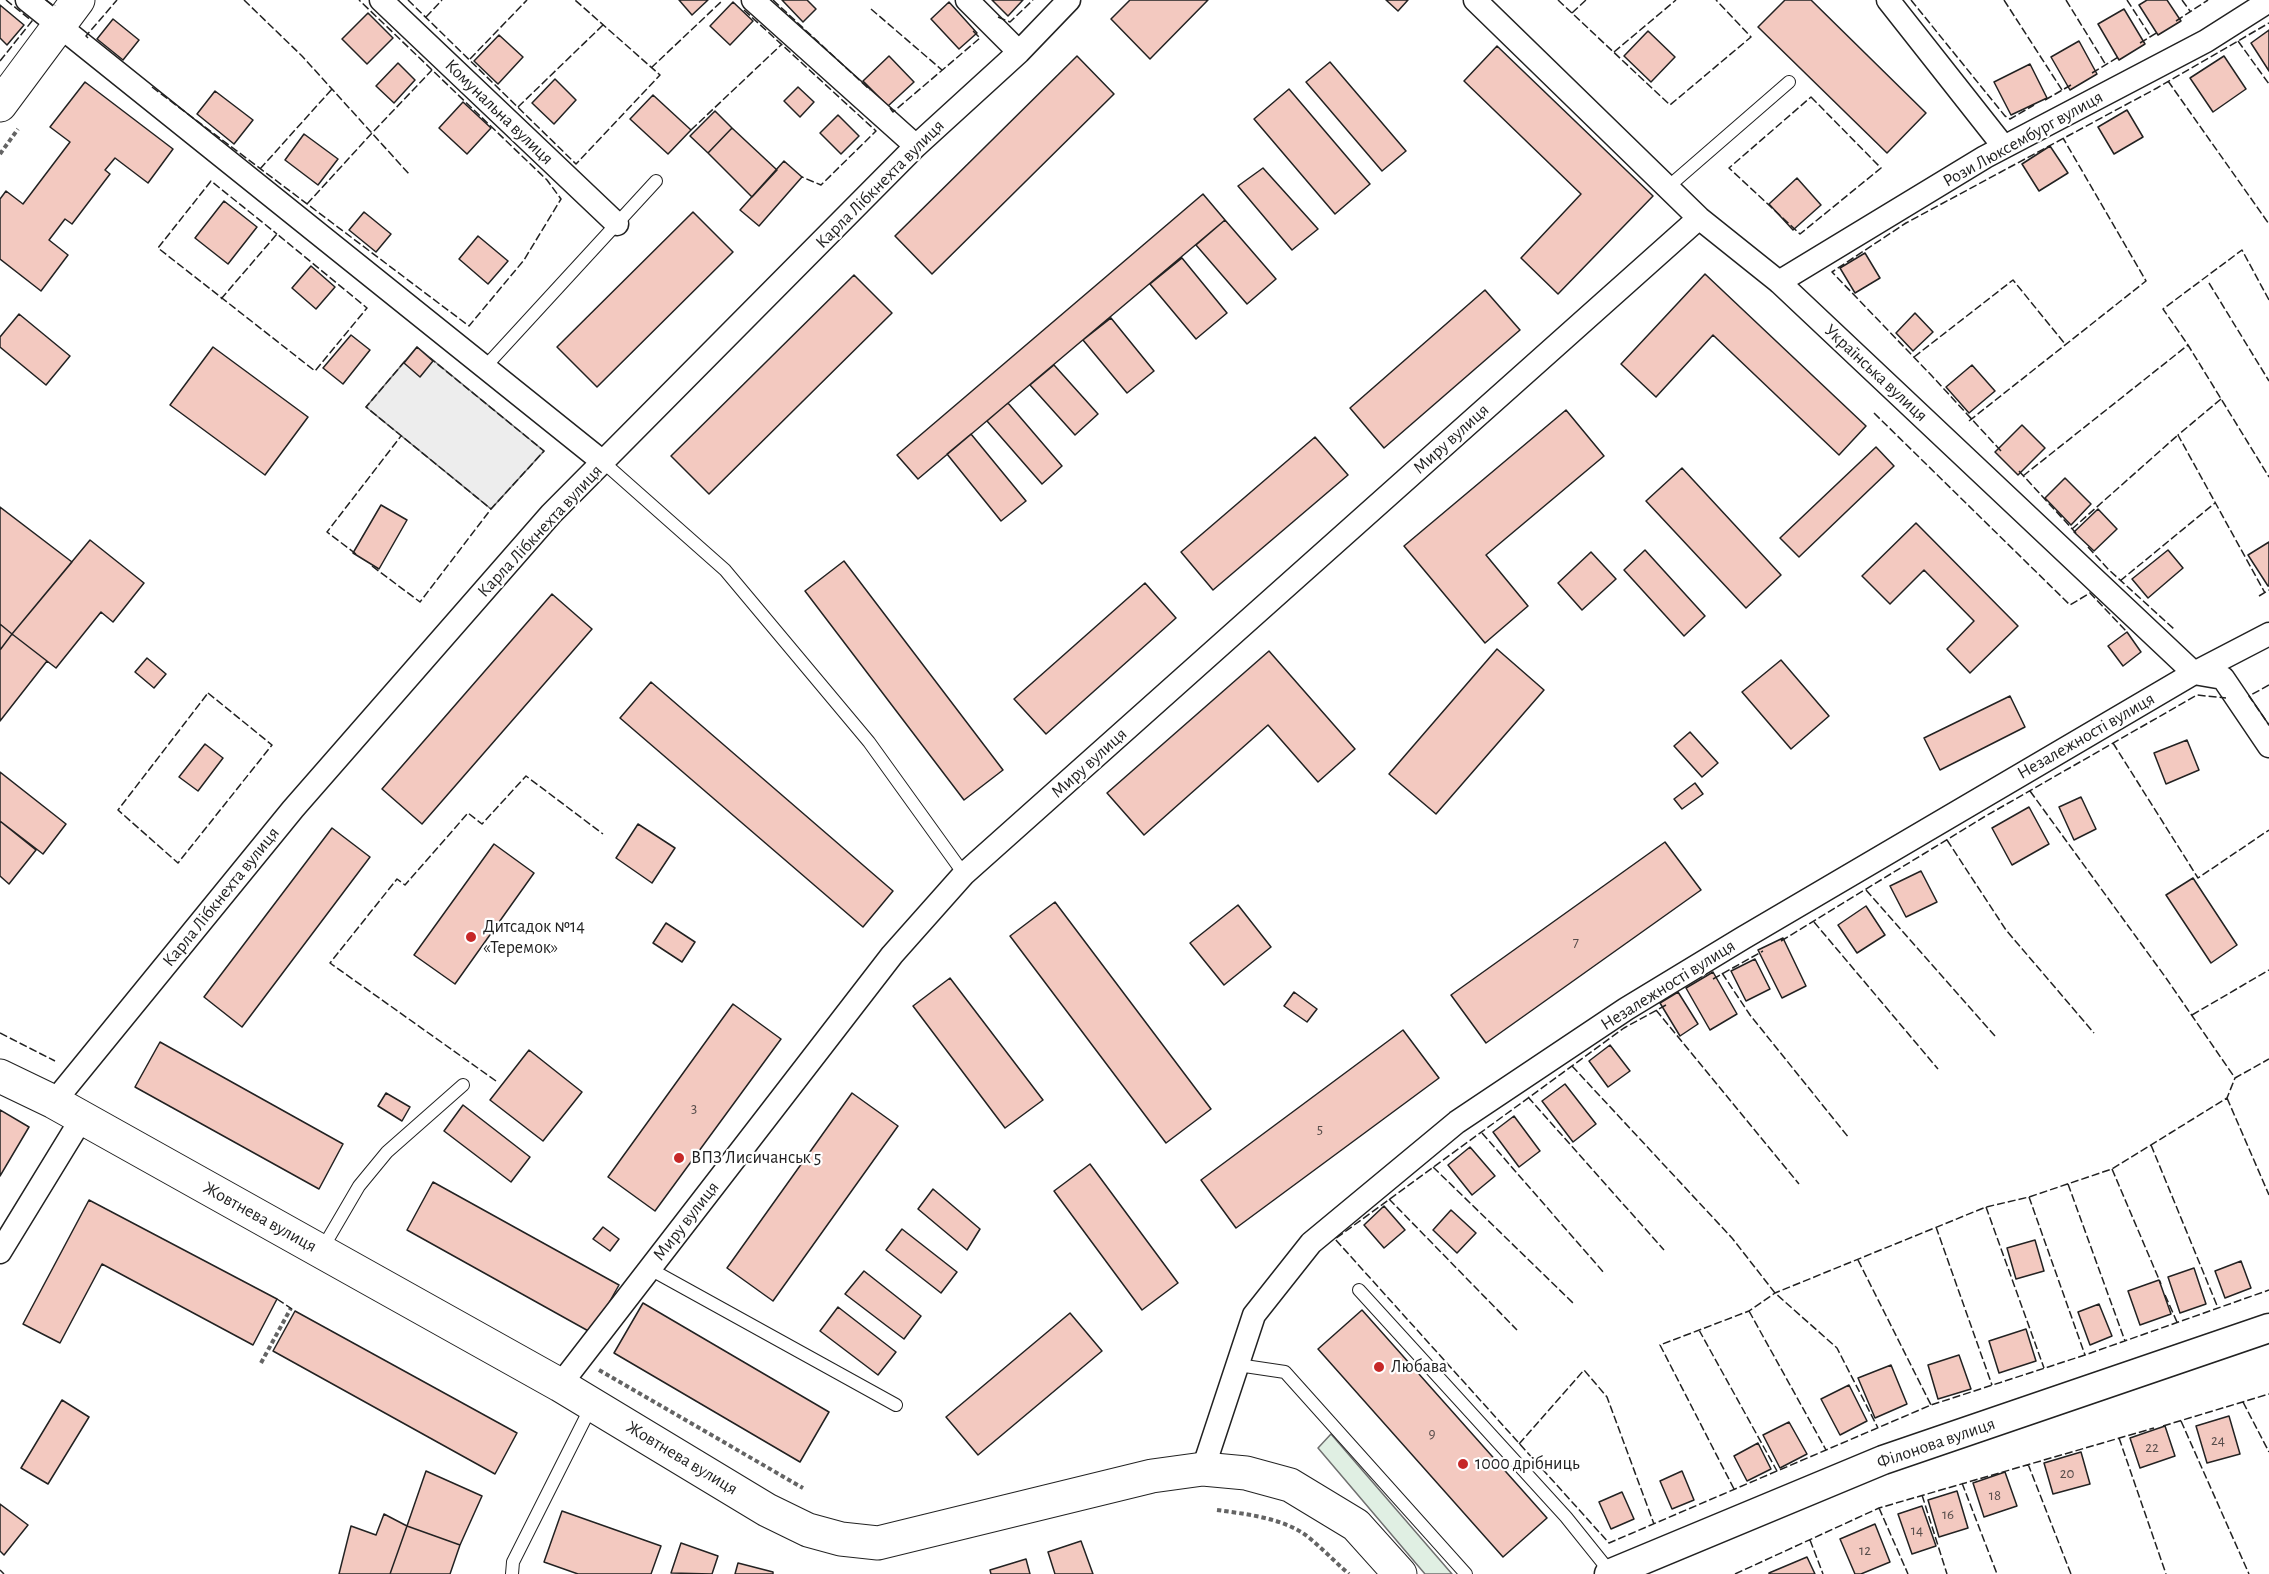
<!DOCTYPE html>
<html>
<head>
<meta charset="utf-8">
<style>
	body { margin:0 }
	canvas { display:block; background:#fff }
</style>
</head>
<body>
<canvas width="2269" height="1574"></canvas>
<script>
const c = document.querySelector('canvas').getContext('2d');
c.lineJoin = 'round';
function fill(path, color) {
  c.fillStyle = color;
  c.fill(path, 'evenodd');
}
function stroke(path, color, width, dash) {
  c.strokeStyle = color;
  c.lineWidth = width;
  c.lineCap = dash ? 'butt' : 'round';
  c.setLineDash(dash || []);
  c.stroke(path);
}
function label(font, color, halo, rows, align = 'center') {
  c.font = font + ' "Alegreya Sans",sans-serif';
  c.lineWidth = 4.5;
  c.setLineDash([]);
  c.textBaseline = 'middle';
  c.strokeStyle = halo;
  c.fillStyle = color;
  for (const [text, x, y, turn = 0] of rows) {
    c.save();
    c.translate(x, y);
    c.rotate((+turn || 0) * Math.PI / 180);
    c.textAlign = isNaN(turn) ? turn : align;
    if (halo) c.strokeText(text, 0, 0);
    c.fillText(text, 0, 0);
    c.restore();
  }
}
const green = new Path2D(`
	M1331,1434l121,140h-27l-107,-126z`);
const parking = new Path2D(`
	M417,347l127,104 -53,58 -125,-102z`);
const building = new Path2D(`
	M679,0h29l-16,15z
	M782,0h25l9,9 -13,13z
	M992,0h31l-15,16z
	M1130,0h78l-58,59 -39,-40z
	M1386,0h22l-10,11z
	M1785,0h26l115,113 -39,40 -129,-126z
	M2147,0h20l14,21 -23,14 -19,-30z
	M733,2l20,19 -23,24 -20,-19z
	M949,2l28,31 -18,16 -28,-30z
	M0,5l24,20 -17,20 -7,-7z
	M2124,9l21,35 -26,16 -21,-36z
	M368,13l25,25 -26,26 -25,-25z
	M113,19l26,21 -16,20 -26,-21z
	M2269,30v41l-18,-28z
	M1648,31l27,26 -24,25 -27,-26z
	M499,35l24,22 -25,27 -24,-23z
	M2079,41l18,33 -27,16 -19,-33z
	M1497,46l156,150 -95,98 -37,-36 60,-64 -117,-113z
	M889,56l25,26 -26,24 -25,-25z
	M1077,56l37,38 -182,180 -37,-38z
	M2224,56l22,33 -33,23 -23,-34z
	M1330,62l76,89 -24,20 -76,-89z
	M398,63l17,17 -21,23 -18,-17z
	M2030,64l17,34 -36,17 -17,-33z
	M555,79l21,21 -22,24 -22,-21z
	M85,82l88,67 -25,34 -33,-25 -10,12 5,4 -38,50 -7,-5 -16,21 19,15 -27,36 -41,-32v-60l6,-8 17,13 47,-62 -20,-15z
	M798,87l16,15 -14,15 -16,-16z
	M1289,89l81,95 -35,30 -81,-95z
	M215,91l38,29 -19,24 -37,-30z
	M653,95l38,35 -23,24 -38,-35z
	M463,102l28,26 -24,26 -28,-26z
	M2127,110l16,27 -29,17 -16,-27z
	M715,111l17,17 -24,25 -18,-17z
	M838,115l21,21 -18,18 -21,-21z
	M732,128l45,42 -25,27 -44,-44z
	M304,134l34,25 -20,26 -33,-25z
	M2050,146l18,27 -29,18 -17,-27z
	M784,161l18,16 -43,49 -19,-16z
	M1263,168l55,61 -26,21 -54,-64z
	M1797,178l24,27 -28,25 -24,-26z
	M1203,194l22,26 -307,259 -21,-24z
	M224,201l33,26 -29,37 -33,-26z
	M364,212l27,22 -15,18 -27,-22z
	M693,212l40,40 -136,135 -40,-40z
	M1225,220l51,59 -29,25 -51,-59z
	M478,236l30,25 -20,23 -29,-25z
	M1865,253l15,25 -25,15 -15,-25z
	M1182,258l45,55 -31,26 -46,-55z
	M311,266l24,21 -19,22 -24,-21z
	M1705,274l161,152 -27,29 -126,-120 -57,62 -35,-33z
	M854,275l38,38 -183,181 -38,-38z
	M1485,290l35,40 -136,118 -34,-40z
	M1915,313l18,19 -20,19 -17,-18z
	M19,314l51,42 -24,29 -46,-38v-10z
	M1111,318l43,53 -27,22 -44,-53z
	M351,335l19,15 -27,34 -20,-16z
	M213,347l95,70 -43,58 -95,-70z
	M417,347l16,14 -13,16 -16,-14z
	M1054,365l44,49 -23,21 -45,-50z
	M1972,365l23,26 -26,22 -23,-26z
	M1008,403l54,63 -20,18 -55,-63z
	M1566,410l38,46 -118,99 42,51 -43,37 -81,-97z
	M2022,425l23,23 -27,27 -23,-23z
	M971,434l55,67 -25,20 -54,-67z
	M1315,437l33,38 -135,115 -32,-38z
	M1876,447l18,19 -95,91 -19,-19z
	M1682,468l99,107 -35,33 -100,-107z
	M2065,478l26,26 -20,21 -26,-27z
	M381,505l26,15 -28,49 -26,-16z
	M0,507l72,55 -60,72 -12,-10z
	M2098,509l19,20 -23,22 -20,-19z
	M1916,523l102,103 -48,47 -23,-24 27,-28 -50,-51 -34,34 -28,-28z
	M90,540l54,43 -31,39 -12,-10 -45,56 -44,-34z
	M2269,542v44h-1l-20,-31z
	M1645,550l60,66 -21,20 -60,-66z
	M2168,550l15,18 -35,30 -16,-19z
	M1591,552l25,27 -34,31 -24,-27z
	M844,561l159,209 -39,30 -159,-209z
	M1145,583l31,35 -130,116 -32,-35z
	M552,594l40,35 -170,195 -40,-35z
	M0,624l12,10 -12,16z
	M2127,632l14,20 -18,14 -15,-20z
	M12,634l35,27 -47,60v-71z
	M1497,649l47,41 -108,124 -47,-40z
	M1269,651l86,98 -37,33 -50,-57 -124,110 -37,-42z
	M147,658l19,16 -12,14 -19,-16z
	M1781,660l48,56 -38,33 -49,-57z
	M651,682l242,209 -30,36 -243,-209z
	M2010,696l15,31 -85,43 -16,-32z
	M1690,732l28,31 -16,14 -28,-31z
	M2187,740l12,30 -33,14 -12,-31z
	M205,744l18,14 -25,33 -19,-14z
	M0,772l66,52 -23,30 -43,-33z
	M1695,783l8,11 -21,15 -8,-10z
	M2081,797l15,32 -22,11 -15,-33z
	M2029,807l20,37 -37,21 -20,-37z
	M0,821l36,29 -27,34 -9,-8z
	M638,824l37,24 -23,35 -36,-25z
	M332,828l38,29 -128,170 -38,-30z
	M1665,842l36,48 -215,153 -35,-48z
	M494,844l40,29 -79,111 -41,-29z
	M1921,871l16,31 -31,15 -16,-31z
	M2193,878l44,67 -26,18 -45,-68z
	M1055,902l156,207 -45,34 -156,-207z
	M1238,905l33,42 -47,38 -34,-42z
	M1866,906l19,29 -28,18 -19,-28z
	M666,923l29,19 -13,20 -29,-19z
	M1783,938l23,48 -24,12 -24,-48z
	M1755,959l15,30 -24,12 -15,-30z
	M1713,972l24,42 -27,16 -24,-42z
	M950,978l93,122 -38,28 -92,-122z
	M1294,992l23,17 -10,13 -23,-16z
	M1678,992l20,32 -18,12 -20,-33z
	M733,1004l48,35 -126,172 -47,-34z
	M1403,1030l36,48 -203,150 -35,-48z
	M160,1042l183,102 -24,45 -184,-102z
	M1610,1045l20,26 -22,16 -19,-26z
	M529,1050l53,42 -39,49 -53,-41z
	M1565,1084l31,40 -23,18 -31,-41z
	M386,1093l24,14 -8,14 -24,-15z
	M852,1093l46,33 -125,175 -46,-33z
	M463,1105l67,52 -19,25 -67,-51z
	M0,1110l29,17 -29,49z
	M1514,1116l26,35 -21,16 -26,-35z
	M1470,1147l25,29 -23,19 -24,-30z
	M1090,1164l88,119 -36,27 -88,-119z
	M433,1182l186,103 -27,48 -185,-103z
	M933,1189l47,40 -13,21 -49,-41z
	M89,1200l188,99 -24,46 -151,-81 -42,79 -37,-19z
	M1384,1206l21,24 -21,18 -20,-23z
	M1451,1210l25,23 -19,20 -24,-23z
	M603,1227l16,12 -9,12 -17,-12z
	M902,1229l55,43 -16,21 -55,-43z
	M2035,1240l9,31 -28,8 -9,-31z
	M2241,1261l10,27 -26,10 -10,-27z
	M2194,1268l12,36 -26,9 -12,-36z
	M864,1271l57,45 -17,23 -59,-45z
	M2159,1280l12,34 -31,11 -12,-34z
	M643,1303l186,109 -29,50 -186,-109z
	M2099,1304l13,32 -22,9 -12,-33z
	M838,1307l58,45 -18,23 -58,-44z
	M1362,1310l185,208 -44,39 -185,-208z
	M295,1311l222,122 -22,41 -222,-123z
	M1070,1313l32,38 -124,104 -32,-38z
	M2026,1329l10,32 -37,12 -10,-32z
	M1959,1355l12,34 -33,10 -10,-34z
	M1891,1365l16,39 -32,14 -17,-40z
	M1849,1385l18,36 -27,14 -19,-36z
	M62,1400l27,17 -41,67 -27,-16z
	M2229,1416l11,38 -33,9 -11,-37z
	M1789,1422l18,32 -27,14 -17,-33z
	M2165,1426l10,30 -35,12 -10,-30z
	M1758,1443l13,26 -24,12 -13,-25z
	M2081,1452l9,32 -37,10 -9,-31z
	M426,1471l56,25 -22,49 -53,-19z
	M1682,1471l12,29 -22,9 -12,-28z
	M2005,1472l12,34 -33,11 -11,-34z
	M1957,1491l11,37 -29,9 -11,-37z
	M1622,1492l12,27 -23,10 -12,-27z
	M0,1504l28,21 -24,30 -4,-4z
	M1922,1506l14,40 -24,8 -14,-40z
	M562,1511l99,35 -10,28h-73l-34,-12z
	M384,1514l23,12 -17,48h-51l12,-48 25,9z
	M1875,1524l15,38 -29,12h-6l-15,-35z
	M407,1526l53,19 -10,29h-60z
	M1081,1541l12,33h-38l-7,-22z
	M681,1543l37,13 -6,18 -41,-1z
	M1807,1557l8,17h-46v-1z
	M1026,1559l4,15h-39l-1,-4z
	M738,1563l35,9v2h-38z`);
const path = new Path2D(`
	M0,154l18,-25
	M261,1363l30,-55
	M599,1370l204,118
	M1217,1510c29,4 66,8 90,26 15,12 28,26 42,38`);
const service = new Path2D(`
	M1668,187l121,-105
	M485,367l171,-186
	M603,462l122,108 144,172 95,132
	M321,1251l38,-65 28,-34 76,-67
	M650,1269l246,136
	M1359,1290l207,227 45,56
	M1238,1365l47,7 181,202
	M512,1574l1,-12 79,-157`);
const minor = new Path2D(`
	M27,0l576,462
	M381,0l236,224
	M753,0l163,146
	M967,0l52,52
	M1475,0l224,218 80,64 415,391 29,5 46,68
	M1888,0l116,147
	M1779,282l206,-125 221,-116 63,-40
	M54,1102l239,-293 258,-295 365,-368 103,-94 50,-52
	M0,1252l82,-134
	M560,1385l332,-430 72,-81 735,-656
	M1203,1469l51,-154 57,-72 146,-121 169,-113 117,-71 451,-265 75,-39`);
const tertiary = new Path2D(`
	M1609,1574l274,-114 386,-132`);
const secondary = new Path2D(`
	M0,1076l54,26 506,283 207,125 41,20 33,9 37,4 274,-67 51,-7 43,4 44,12 66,40 44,49`);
const primary = new Path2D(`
	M0,105l78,-105`);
const fence = new Path2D(`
	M46,0l8,6 1,-1
	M244,0l58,56 107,118
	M408,0l168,164 84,-89 -85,-75
	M773,0l97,90
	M1558,0l112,105 81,-68 -35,-37
	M1911,0l94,116 5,3 24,-14
	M2004,0l58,90
	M2066,0l40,65
	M2127,0l24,37
	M2182,0l8,11
	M871,9l71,61
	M744,10l132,121 -55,54 -19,-8
	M1572,13l14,-13
	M426,17l16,-17
	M998,17l12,5 23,-22
	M2176,21l32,-21
	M88,38l-2,-2 31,-36
	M2238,41l31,43
	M2140,43l18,-11
	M1614,52l62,-52
	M470,59l57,-59
	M0,61l32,-40 -26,-21
	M651,68l72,-68
	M2092,73l28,-17
	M2168,81l101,143
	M152,87l317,239 55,-66 37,-61 -14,-19 -188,-180
	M1811,97l70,71 -81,66 -71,-66z
	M2045,100l26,-15
	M518,107l85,-82
	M890,108l3,4 87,-74 -7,-7
	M691,130l90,-85
	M260,169l72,-80
	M307,204l65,-71 60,-63
	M2209,283l60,98
	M221,299l56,-65 90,74 -52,63 -157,-123 53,-67 66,53
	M2269,300l-27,-50 -79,59 25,36 81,132
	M1914,357l99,-77 52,64
	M405,361l-39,46 125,102
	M2221,399l-43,36 87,158
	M1874,413l196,192 20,-12 37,39
	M1969,421l177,-140 -83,-143
	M2001,451l-69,-75 -100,-104 74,-49 251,-135 112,-65
	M2019,471l57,62
	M2023,476l165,-131
	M2072,529l106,-94
	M2088,547l20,22 66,60
	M356,554l-29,-22 74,-96
	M372,566l48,36 71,-93 53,-58 -114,-93
	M2120,581l95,-78
	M2259,596l10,-6
	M2269,685l-20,11 20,29
	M208,693l64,52 -94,118 -60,-53z
	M2113,743l85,135 71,-48
	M2030,791l136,187 69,100 34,-19
	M1947,840l59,90 88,103
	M1866,890l129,146
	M1814,922l124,147
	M1781,941l203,-124 213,-122 29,3
	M1722,973l28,42 99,123
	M1713,979l50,-28
	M1666,1005l-42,23 -289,211 274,304 322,-138 154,-50 184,-65
	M1656,1010l143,174
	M2192,1015l77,-45
	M0,1033l55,28
	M1572,1066l160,172 43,55 62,55 41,80
	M496,1081l-166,-118 67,-84 8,6 63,-72 14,11 44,-48 77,58
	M1528,1097l136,153
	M2227,1098l42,97
	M1482,1133l123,141
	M2151,1145l67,163
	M1433,1167l140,136
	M2112,1169l49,115
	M2068,1184l57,157
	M2029,1197l56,158
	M1389,1199l128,131
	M1986,1207l58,161
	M1936,1227l56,158
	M1858,1260l73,145
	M2165,1295l12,27
	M277,1299l15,10
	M1749,1311l77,139
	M1699,1330l78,141
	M2243,1402l26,50
	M2181,1421l68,153
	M2163,1426l106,-32
	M2119,1438l47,136
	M1519,1444l65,-74 23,27 47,127
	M2028,1464l43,110
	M1962,1483l35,91
	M1734,1489l-74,-144 89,-34 26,-18 211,-86 43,-10 83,-28 115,-71 8,-20
	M1922,1495l25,79
	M1879,1508l29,66
	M1810,1540l13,34
	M0,1570l4,4
	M1735,1574l144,-66 275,-80`);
const markers = [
	[471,937,6,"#c62828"],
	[679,1158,6,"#c62828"],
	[1379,1367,6,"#c62828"],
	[1463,1464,6,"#c62828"]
];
const numberNames = [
	["7",1576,942],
	["3",694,1108],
	["5",1320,1129],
	["9",1432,1433],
	["24",2218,1440],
	["22",2152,1447],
	["20",2067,1473],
	["18",1995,1495],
	["16",1948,1514],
	["14",1917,1530],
	["12",1865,1550]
];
const streetNames = [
	["Комунальна вулиця",499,112,44],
	["Рози Люксембург вулиця",2023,139,-29],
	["Карла Лібкнехта вулиця",880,184,-45],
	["Українська вулиця",1876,373,43],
	["Миру вулиця",1451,439,-42],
	["Карла Лібкнехта вулиця",540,531,-47],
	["Незалежності вулиця",2086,736,-30],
	["Миру вулиця",1089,763,-42],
	["Карла Лібкнехта вулиця",221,897,-51],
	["Незалежності вулиця",1668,985,-32],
	["Жовтнева вулиця",260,1217,29],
	["Миру вулиця",686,1221,-52],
	["Філонова вулиця",1936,1443,-19],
	["Жовтнева вулиця",682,1458,31]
];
const poiNames = [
	["Дитсадок №14",483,927],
	["«Теремок»",483,948],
	["ВПЗ Лисичанськ 5",691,1158],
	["Любава",1391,1367],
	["1000 дрібниць",1475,1464]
];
fill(green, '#e0efe3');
stroke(green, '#6f6f6f', 1.5);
fill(parking, '#ededed');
stroke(parking, '#6f6f6f', 1.5);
fill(building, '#f3c9c0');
stroke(building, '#222', 1.5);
stroke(service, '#222', 14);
stroke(minor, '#222', 25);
stroke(tertiary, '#222', 31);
stroke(secondary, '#222', 35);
stroke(primary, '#222', 35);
stroke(path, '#646464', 4, [4.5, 3]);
stroke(service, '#fff', 12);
stroke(minor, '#fff', 22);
stroke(tertiary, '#fff', 28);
stroke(secondary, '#fff', 33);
stroke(primary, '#fff', 33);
stroke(fence, '#222', 1.5, [8, 3]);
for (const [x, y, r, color] of markers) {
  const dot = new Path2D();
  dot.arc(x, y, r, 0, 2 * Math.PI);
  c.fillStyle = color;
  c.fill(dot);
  stroke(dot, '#fff', 2);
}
label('15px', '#564c4a', null, numberNames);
label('18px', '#222', '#fff', streetNames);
label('18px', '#222', '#fff', poiNames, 'left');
</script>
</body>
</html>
